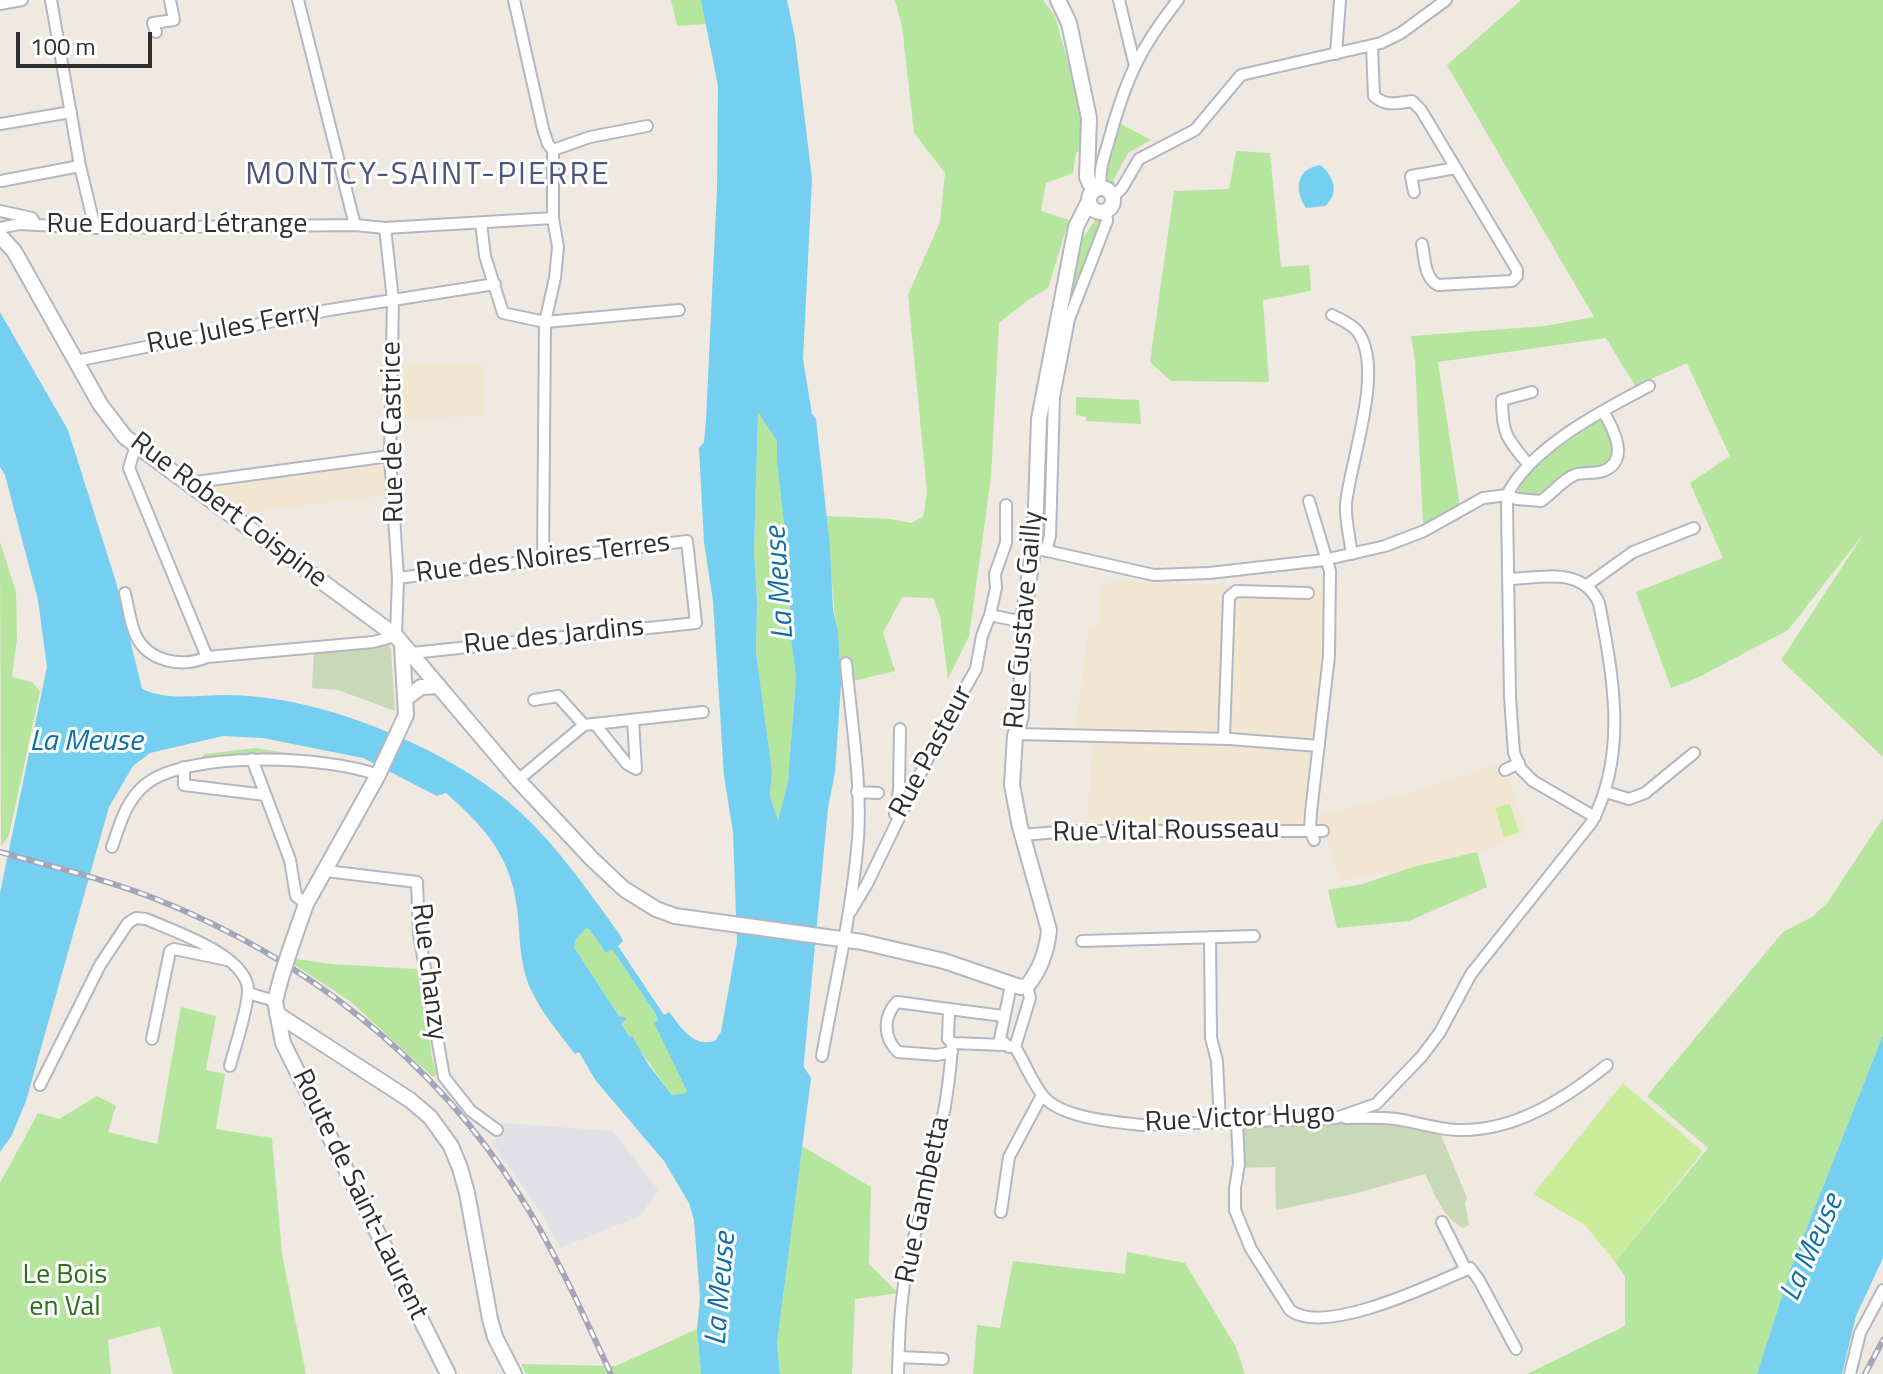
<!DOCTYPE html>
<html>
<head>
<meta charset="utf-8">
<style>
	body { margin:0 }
	#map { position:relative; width:1883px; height:1374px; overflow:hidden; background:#efe9e1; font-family:"Titillium Web",sans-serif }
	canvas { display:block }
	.scale { position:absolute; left:16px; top:32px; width:136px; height:36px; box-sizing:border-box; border:4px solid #2e2e2e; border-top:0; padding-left:10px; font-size:24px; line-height:28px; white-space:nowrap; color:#2e2e2e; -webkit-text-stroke:6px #fff; paint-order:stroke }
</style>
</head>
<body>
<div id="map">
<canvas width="1883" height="1374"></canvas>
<div class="scale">100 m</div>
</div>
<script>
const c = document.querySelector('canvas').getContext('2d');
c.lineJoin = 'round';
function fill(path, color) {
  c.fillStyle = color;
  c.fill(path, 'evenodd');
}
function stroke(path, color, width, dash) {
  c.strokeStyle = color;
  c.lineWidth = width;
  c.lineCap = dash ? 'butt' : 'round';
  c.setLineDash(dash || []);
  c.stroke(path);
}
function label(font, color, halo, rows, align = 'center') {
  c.font = font + ' "Titillium Web",sans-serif';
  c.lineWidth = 6;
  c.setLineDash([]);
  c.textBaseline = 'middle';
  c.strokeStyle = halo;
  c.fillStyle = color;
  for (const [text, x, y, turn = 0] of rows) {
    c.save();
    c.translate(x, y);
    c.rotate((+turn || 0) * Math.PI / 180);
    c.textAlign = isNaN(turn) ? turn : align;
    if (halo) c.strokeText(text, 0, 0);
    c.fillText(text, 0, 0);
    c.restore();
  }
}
const industrial = new Path2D(`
	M502,1123l111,8 45,59 -18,26 -80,32 -20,-37 -48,-68z`);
const education = new Path2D(`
	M456,364l28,1 -1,51 -86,3 2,-54z
	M381,463l4,3 1,29 -145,18 -31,-23 1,-4 68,-9 2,2z
	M1124,581l200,9 -1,70 -21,164 -214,1 4,-92 -17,-2 14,-104 10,-1 2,-42z
	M1502,762l23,63 -1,9 -53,21 -130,26 -24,-65 73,-18 81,-24z`);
const green = new Path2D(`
	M671,0h30l5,24 -29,2z
	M895,0h148l12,16 29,103 -1,29 -7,5 -3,20 -27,10 -5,28 28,9 -21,68 -20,12 -29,23 -8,154 -12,88 -10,71 -21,43 -8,-63 -7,-18 -31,-1 -19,36 12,38 -54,13 -15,-168 65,3 20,4 12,-6 4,-25 -19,-197 32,-73 5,-49 -31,-40 -12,-107z
	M1521,0h362v757l-102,-97 84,-128 -77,98 -91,48 -26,10 -35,-96 87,-34 -33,-75 40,-27 -43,-93 -52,23 -29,-48 -168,24 22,144 -37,18 -8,-164 -4,-24 134,-10 49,-9 -147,-252z
	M1121,124l30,16 -23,13 -15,28 3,5 -10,-6 -1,-8z
	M1236,151l34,2 11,114 28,-2 2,26 -48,9 6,82 -98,-1 -21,-19 24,-171 55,-2z
	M1095,220l8,1 -31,74 -2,-3 11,-51z
	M1076,397l63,3 2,24 -55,-3v-4l-10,-2z
	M758,411l19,30 12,123 1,67 6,47 -8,103 -10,41 -8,-26 2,-25 -16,-119 1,-52 -3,-48z
	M1601,418l5,2 10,24 -2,15h-5l-13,11 -16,2 -40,26 -21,-2 -4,-4 14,-23z
	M0,542l16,50 1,47 -5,38 20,5 8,9 -31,144 -8,11z
	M255,748l100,15 -164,2 14,-11z
	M1883,818v217l-91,230 -35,109h-230l98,-48v-50l-10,-14 93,-114 -61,-52 136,-164 29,-15 15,-14z
	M1477,852l10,35 -78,34 -72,7 -9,-38 35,-6 50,-17z
	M586,927l26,22 43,64 3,7 -4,3 34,68 -2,2 -14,2 -51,-71 6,-6 -8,-2 -45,-69 2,-8z
	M296,959l36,5 85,5 14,79c-1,10 5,17 5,27l-3,2 -83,-76 -54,-35 -3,-4z
	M181,1007l35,9 -10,54 19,4 -9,55 56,9 10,116 24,120h-133l-13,-48 -52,14 3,34h-111v-191l38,-70 21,6 38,-23 19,10 -8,26 49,12z
	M802,1146l69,41 -2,77 29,29 -43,6 -3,75h-72l-3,-30z
	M1127,1252l58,11 51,84 9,27h-272l4,-49 23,3 13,-67 112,13z
	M697,1329l4,45h-175l-5,-10 95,2z`);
const cemetery = new Path2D(`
	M388,644l3,5 4,62 -57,-21 -26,-2 2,-38z
	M1388,1122l53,13 26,63 -2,6 4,21 -6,3c-20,-10 -29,-35 -38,-54l-72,20 -77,16 -1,-43 -34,1 -1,-40z`);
const pitch = new Path2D(`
	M1510,804l9,28 -15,5 -9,-29z
	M1623,1083l78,67 -1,5 -85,107 -30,-37 -52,-31z`);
const water = new Path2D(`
	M701,0h86l8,38 17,141 -9,180 9,55 4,5 14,128 3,63 5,22 3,52 -6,88 -7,36 -24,253v6l7,11 -34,266 3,30h-79l-4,-45 3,-31 -6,-78 -5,-17 -25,-42 -68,-80 -17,-29 -4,2c-16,-21 -34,-42 -45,-66 -10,-23 -10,-48 -12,-72 -5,-57 -31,-87 -72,-123l-9,3 -74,-38 -100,-20 -40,-2 -73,17 -17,13 -24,41 -83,294 -14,34 -12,17v-259l47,-226 -9,-67 -33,-125 -5,-8v-155l68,118 48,152 26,107c25,12 56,6 84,6 21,0 45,3 66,7 75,15 172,58 228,110 39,36 69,80 100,123l3,6 -5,5 46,69 5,-3c13,16 23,35 46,29l6,-9 16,-90 -4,-110 -9,-56 -11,-175 -9,-59 -5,-94 5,-6 2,-22 11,-231 1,-103zM758,412l19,29v21l12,102 1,67 6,47 -8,103 -10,40 -8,-25 2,-25 -16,-119 1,-52 -3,-48zM586,928l4,2 16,23 6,-4 43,64 3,7 -4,3 33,68 -1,2 -14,2 -24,-31 -16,-28 -2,1 -9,-13 6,-6 -8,-2 -45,-69 2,-8z
	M1320,165c14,10 20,29 5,41l-19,2c-12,-18 -10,-39 14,-43z
	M1883,1035v223l-27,58 -14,58h-85l35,-109z`);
const street = new Path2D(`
	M51,0l29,166 15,62
	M298,0l57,225
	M514,0l29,129 5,15 5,6v68l5,29 -3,31 -10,44 -2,237
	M1119,0l15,62
	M0,4l22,-4
	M156,32l-3,-9 21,-3 -4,-20
	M1372,46l2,50c12,11 23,7 38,5l9,9 96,160v6l-5,5 -74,4c-14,-7 -13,-27 -16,-41
	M1336,54l4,-54
	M0,124l71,-12
	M553,150l37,-13 57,-11
	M1,181l79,-15
	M1101,188c-3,-20 5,-35 10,-55 16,-57 30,-86 67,-133
	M1414,192l-3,-16 45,-8
	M1113,197l9,-9 17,-29 56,-29 46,-55 140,-32 20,-10 45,-33
	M0,211l32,7 2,4
	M481,223l4,33 18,57 42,9 134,-12
	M0,228l19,-4 76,4 260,-3 30,3 168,-10
	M1332,315c9,5 19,8 26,17 27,38 -8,129 -12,172 -1,16 4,35 6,50
	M76,361l253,-51 166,-26
	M136,445l-7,23 78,189
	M1529,465c-22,-26 -27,-31 -27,-65l30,-8
	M188,483l202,-27
	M1309,501l21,70 -1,85 -18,156 -1,18 4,10
	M1034,548l120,27 55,-2 115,-13 61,-14 39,-15 59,-33 24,-3c24,-48 96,-85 142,-109
	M1046,551l4,-15 4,-139 15,-78 38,-98 -1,-10
	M398,578l289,-37 9,82 -284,30
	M1587,585l46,-33 61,-24
	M125,593c3,13 5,30 11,43 13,26 46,32 71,21l166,-15 23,-6 2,-58 -8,-122 3,-156 -8,-72
	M990,615l6,-27 -1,-14 11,-31v-38
	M534,700l24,-4 26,29
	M595,724l32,40 9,5 -3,-49
	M1016,734l214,5 89,7
	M1224,738l5,-141 7,-6 72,2
	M252,759l38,101 6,36 10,8
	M184,767v18l81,10
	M1505,770l14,-7
	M518,780l66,-55 119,-13
	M857,792l21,1
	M1606,792l23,7 16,-6 49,-40
	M895,814l4,-24 1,-61
	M1595,817l-62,-36 -12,-12 -7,-16 -4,-56 -3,-192v-10l10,4 24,2c12,-8 23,-23 36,-27 8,-2 17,0 26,-3 28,-10 10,-43 0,-60
	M1022,835l49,-4h252
	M112,847c8,-23 14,-47 34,-63 43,-34 183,-28 232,-9
	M326,871l91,11 2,52 25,143 27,34 26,19
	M851,911l16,-27 75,-155 34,-60 6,-33 8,-21 33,7
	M1210,937l1,101 6,23 3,62
	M1082,941l172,-5
	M248,993l27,8
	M949,1009l-52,-7c-14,14 -14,36 1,50l39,3 15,-3
	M1003,1016l-54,-7 -1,30 4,4 52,2
	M152,1039l18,-88 4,-2 53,11
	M1009,1047l-9,-8 11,-54
	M1015,1047c10,16 17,36 29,50 18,21 71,25 98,28l194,-7 40,-14 46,-48 18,-24 31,-58 121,-152c36,-69 21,-146 7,-219 -17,-37 -57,-25 -91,-24
	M1015,1047l15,-49 -3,-12
	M822,1056c13,-72 30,-144 36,-217 4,-56 -7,-120 -12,-176
	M40,1085l60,-120 28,-42 8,-5 10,1c27,12 105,37 102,74 -2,22 -12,50 -18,73
	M1346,1118c17,0 34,-1 50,1 20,3 40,10 61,11 57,2 108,-31 150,-65
	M1237,1123l2,41 -4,24v22l16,39 39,61c34,27 143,-26 180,-42l9,12 37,69
	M1001,1212l8,-55 33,-62
	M1442,1222l24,48
	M899,1357l44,2
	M898,1374c1,-38 2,-78 11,-116 17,-70 40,-142 43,-215
	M1850,1374l10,-41 23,-43`);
const secondary = new Path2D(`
	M1058,0l11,23 20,95 -2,59 3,7 7,5
	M1089 200a12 12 0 1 1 24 0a12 12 0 1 1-24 0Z
	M0,236l14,15 86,153 25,33 271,199 122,144 74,79 32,30 32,20 19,7 187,26 82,19 76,26 7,-1c13,-16 20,-35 22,-56l-29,-103 -8,-42 3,-49 6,-20 2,-94 12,-88 4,-115 37,-192 13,-26
	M405,699l16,-12 18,-1
	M290,950l16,-46 72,-129 28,-60 -4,-70
	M281,978l-6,23 8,42 165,331
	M277,1014l133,86 20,17 21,29 9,22 7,25 23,126 5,18 19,37`);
const rail = new Path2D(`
	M0,852c52,15 106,27 156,47 149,59 279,161 364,297 36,57 63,118 91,178
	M1865,1374l18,-34`);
const secondaryBridge = new Path2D(`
	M281,978l9,-28`);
const streetNames = [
	["Rue Edouard Létrange",177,225],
	["Rue Jules Ferry",234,329,-11],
	["Rue de Castrice",394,432,-91],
	["Rue Robert Coispine",228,511,37],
	["Rue des Noires Terres",543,559,-7],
	["Rue Gustave Gailly",1025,620,-85],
	["Rue des Jardins",554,637,-6],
	["Rue Pasteur",932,752,-62],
	["Rue Vital Rousseau",1166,832,-1],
	["Rue Chanzy",428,972,83],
	["Rue Victor Hugo",1240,1119,-3],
	["Route de Saint-Laurent",359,1195,64],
	["Rue Gambetta",924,1200,-78]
];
const parkNames = [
	["Le Bois",65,1276],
	["en Val",65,1308]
];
const waterNames = [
	["La Meuse",781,583,-94],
	["La Meuse",86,743],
	["La Meuse",1813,1248,-66],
	["La Meuse",722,1289,-85]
];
const quarterNames = [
	["MONTCY-SAINT-PIERRE",428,176]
];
fill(industrial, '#e3e1e8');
fill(education, '#f0e6d1');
fill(green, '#b6e59e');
fill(cemetery, '#c8d9b8');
fill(pitch, '#c9ec9a');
fill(water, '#75cff0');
stroke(street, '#b4b7c1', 14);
stroke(secondary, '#b4b7c1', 18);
stroke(street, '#fff', 10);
stroke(secondary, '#fff', 14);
stroke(rail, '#a3a6b8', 6);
stroke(rail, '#fff', 3, [9]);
stroke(secondaryBridge, '#b4b7c1', 18, []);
stroke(secondaryBridge, '#fff', 14);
label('28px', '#2e2e2e', '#fff', streetNames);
label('28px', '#2c6e1b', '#fff', parkNames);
label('italic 30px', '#0d6fa3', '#fff', waterNames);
c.letterSpacing = '2px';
label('32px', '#4d5680', '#fff', quarterNames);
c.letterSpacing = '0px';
</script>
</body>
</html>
